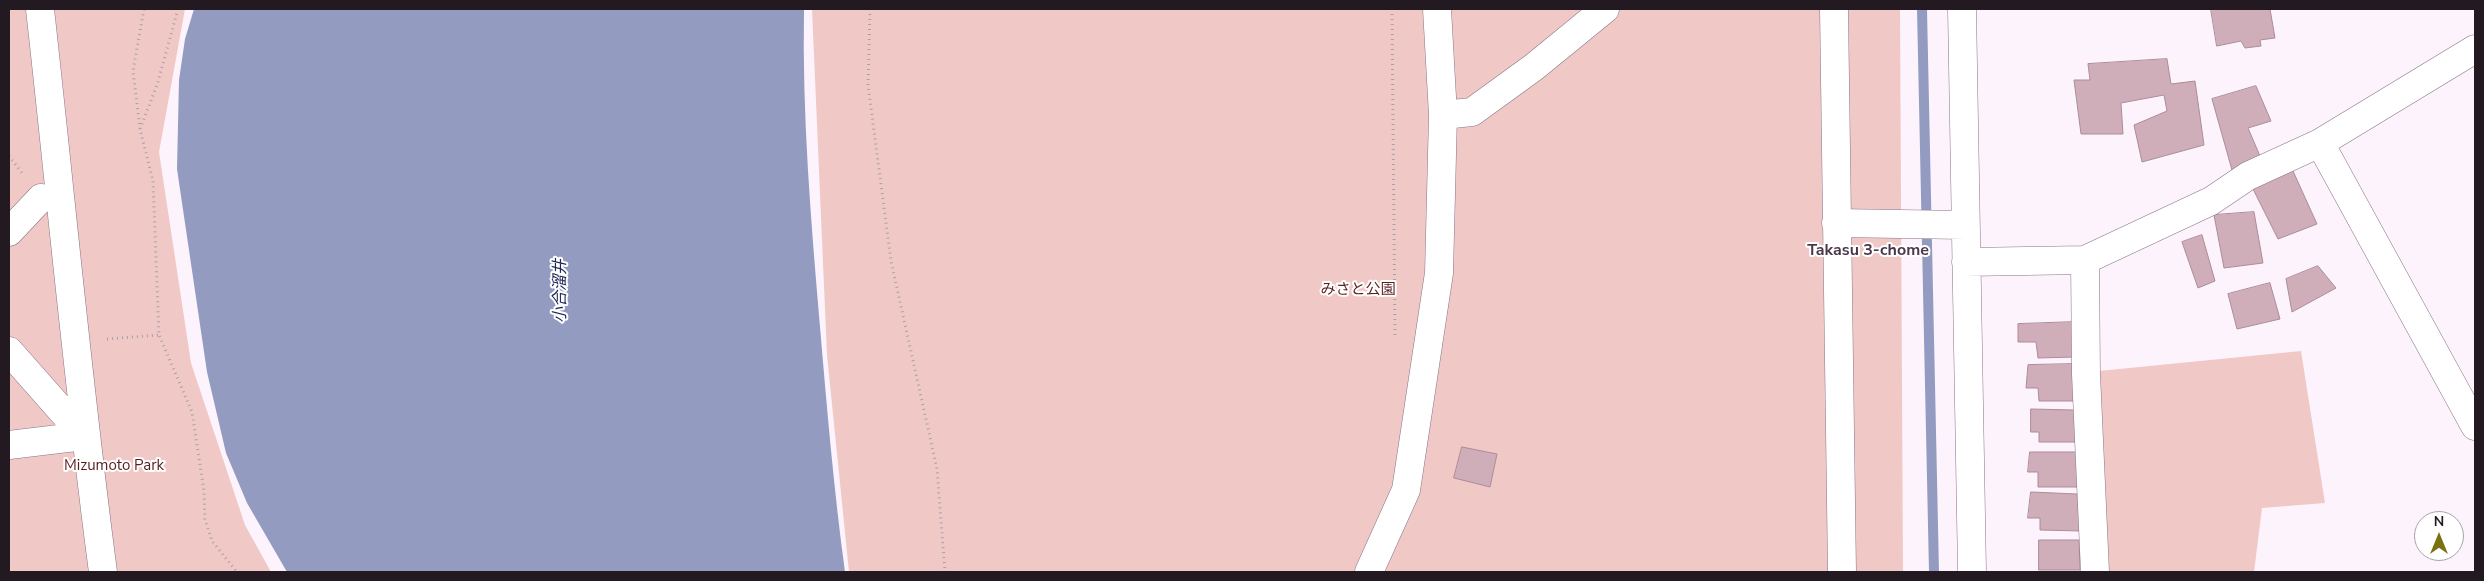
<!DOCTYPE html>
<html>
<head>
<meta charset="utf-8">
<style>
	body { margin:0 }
	#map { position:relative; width:2484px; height:581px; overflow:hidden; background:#fdf3fc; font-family:"Nunito Sans",sans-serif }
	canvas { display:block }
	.frame { position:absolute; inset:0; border:10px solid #221921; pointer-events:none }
	.north { position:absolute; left:2414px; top:511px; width:50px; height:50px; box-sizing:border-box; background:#fff; border:1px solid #a7a3a6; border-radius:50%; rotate:0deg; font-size:14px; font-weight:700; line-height:20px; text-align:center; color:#221921 }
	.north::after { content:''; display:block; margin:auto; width:18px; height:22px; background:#7a7112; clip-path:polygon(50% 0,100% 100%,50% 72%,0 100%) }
</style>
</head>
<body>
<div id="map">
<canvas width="2484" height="581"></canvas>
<div class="frame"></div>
<div class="north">N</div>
</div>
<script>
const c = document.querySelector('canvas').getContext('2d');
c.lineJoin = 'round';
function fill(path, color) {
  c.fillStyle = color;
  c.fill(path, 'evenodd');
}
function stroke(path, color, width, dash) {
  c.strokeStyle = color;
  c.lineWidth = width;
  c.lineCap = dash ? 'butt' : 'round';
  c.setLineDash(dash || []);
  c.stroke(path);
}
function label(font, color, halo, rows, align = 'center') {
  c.font = font + ' "Nunito Sans","Noto Sans JP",sans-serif';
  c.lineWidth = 4;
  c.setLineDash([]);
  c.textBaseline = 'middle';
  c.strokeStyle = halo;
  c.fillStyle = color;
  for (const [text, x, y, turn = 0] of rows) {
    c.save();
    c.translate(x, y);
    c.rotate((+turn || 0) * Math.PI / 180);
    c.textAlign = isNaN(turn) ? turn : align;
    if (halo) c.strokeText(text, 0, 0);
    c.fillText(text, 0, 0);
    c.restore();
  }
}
const green = new Path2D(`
	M9,9h176l-26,143 32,211 54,162 26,47h-262z
	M812,9h1088l3,563h-1054l-22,-217z
	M2301,351l24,152 -63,5 -8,64h-148l-7,-201z`);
const water = new Path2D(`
	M194,9h610c-2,106 7,212 16,318 7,82 14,164 25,245h-558l-40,-69 -21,-50 -19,-81 -30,-203 2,-89 6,-41z`);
const stream = new Path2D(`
	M1922,9l12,563`);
const building = new Path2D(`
	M2211,9h59l5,29 -15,2 1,6 -16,2 -4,-7 -24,5z
	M2167,59l4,25 24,-3 9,64 -62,17 -8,-37 33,-14 -3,-16 -43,8 2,31h-42l-7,-54h16l-2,-16z
	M2256,86l15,35 -23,7 12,28 -28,14 -20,-71z
	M2293,171l24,53 -39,15 -25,-50z
	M2254,212l9,51 -39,5 -10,-53z
	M2202,235l13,46 -17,7 -16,-46z
	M2318,266l18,22 -44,24 -6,-33z
	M2270,283l10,36 -43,10 -9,-35z
	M2075,322v35l-37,1 -2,-16h-18v-18z
	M2074,364l2,37h-37l-1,-13h-12l2,-23z
	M2031,409l43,1 2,32h-37v-10h-8z
	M1462,447l35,7 -7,33 -36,-9z
	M2030,452h48l2,35h-42v-15h-10z
	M2031,492l46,2 4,37 -41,-1v-12h-12z
	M2039,540h40l1,30h-41z`);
const path = new Path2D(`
	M178,9l-21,76 -17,44 13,52 6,154 33,77 12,79 1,28 7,22 25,31
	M870,9l-2,76 23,176 46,208 8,103
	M1392,9l3,329
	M140,129l-7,-58 11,-62
	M9,156l13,17
	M107,339l52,-4`);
const minor = new Path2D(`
	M40,9c21,188 38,376 63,563
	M1834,9l8,563
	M1962,9l10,563
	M1443,115l29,-3 62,-45 71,-58
	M2320,143l155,283
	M1836,223l129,2
	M9,232l32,-34
	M1966,262l119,-2
	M9,351l75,85
	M9,445l75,-9
	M1369,572l37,-82 33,-217 4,-158 -6,-106
	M2095,572l-9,-198 -1,-114 126,-59 37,-25 72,-33 155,-94`);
const parkNames = [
	["みさと公園",1358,290],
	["Mizumoto Park",114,466]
];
const neighbourhoodNames = [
	["Takasu 3-chome",1868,251]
];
const waterNames = [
	["小合溜井",561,291,-90]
];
fill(green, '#f0c9c6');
fill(water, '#939bc0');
stroke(stream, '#939bc0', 10);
fill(building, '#cfaeb9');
stroke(building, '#ac8c97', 1);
stroke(minor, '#897387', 29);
stroke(path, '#a9a0a8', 3, [1, 4]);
stroke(minor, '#fff', 28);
label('15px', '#591f1f', '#fff', parkNames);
label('bold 16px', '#4b374a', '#fff', neighbourhoodNames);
label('italic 16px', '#212757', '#fff', waterNames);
</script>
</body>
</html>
